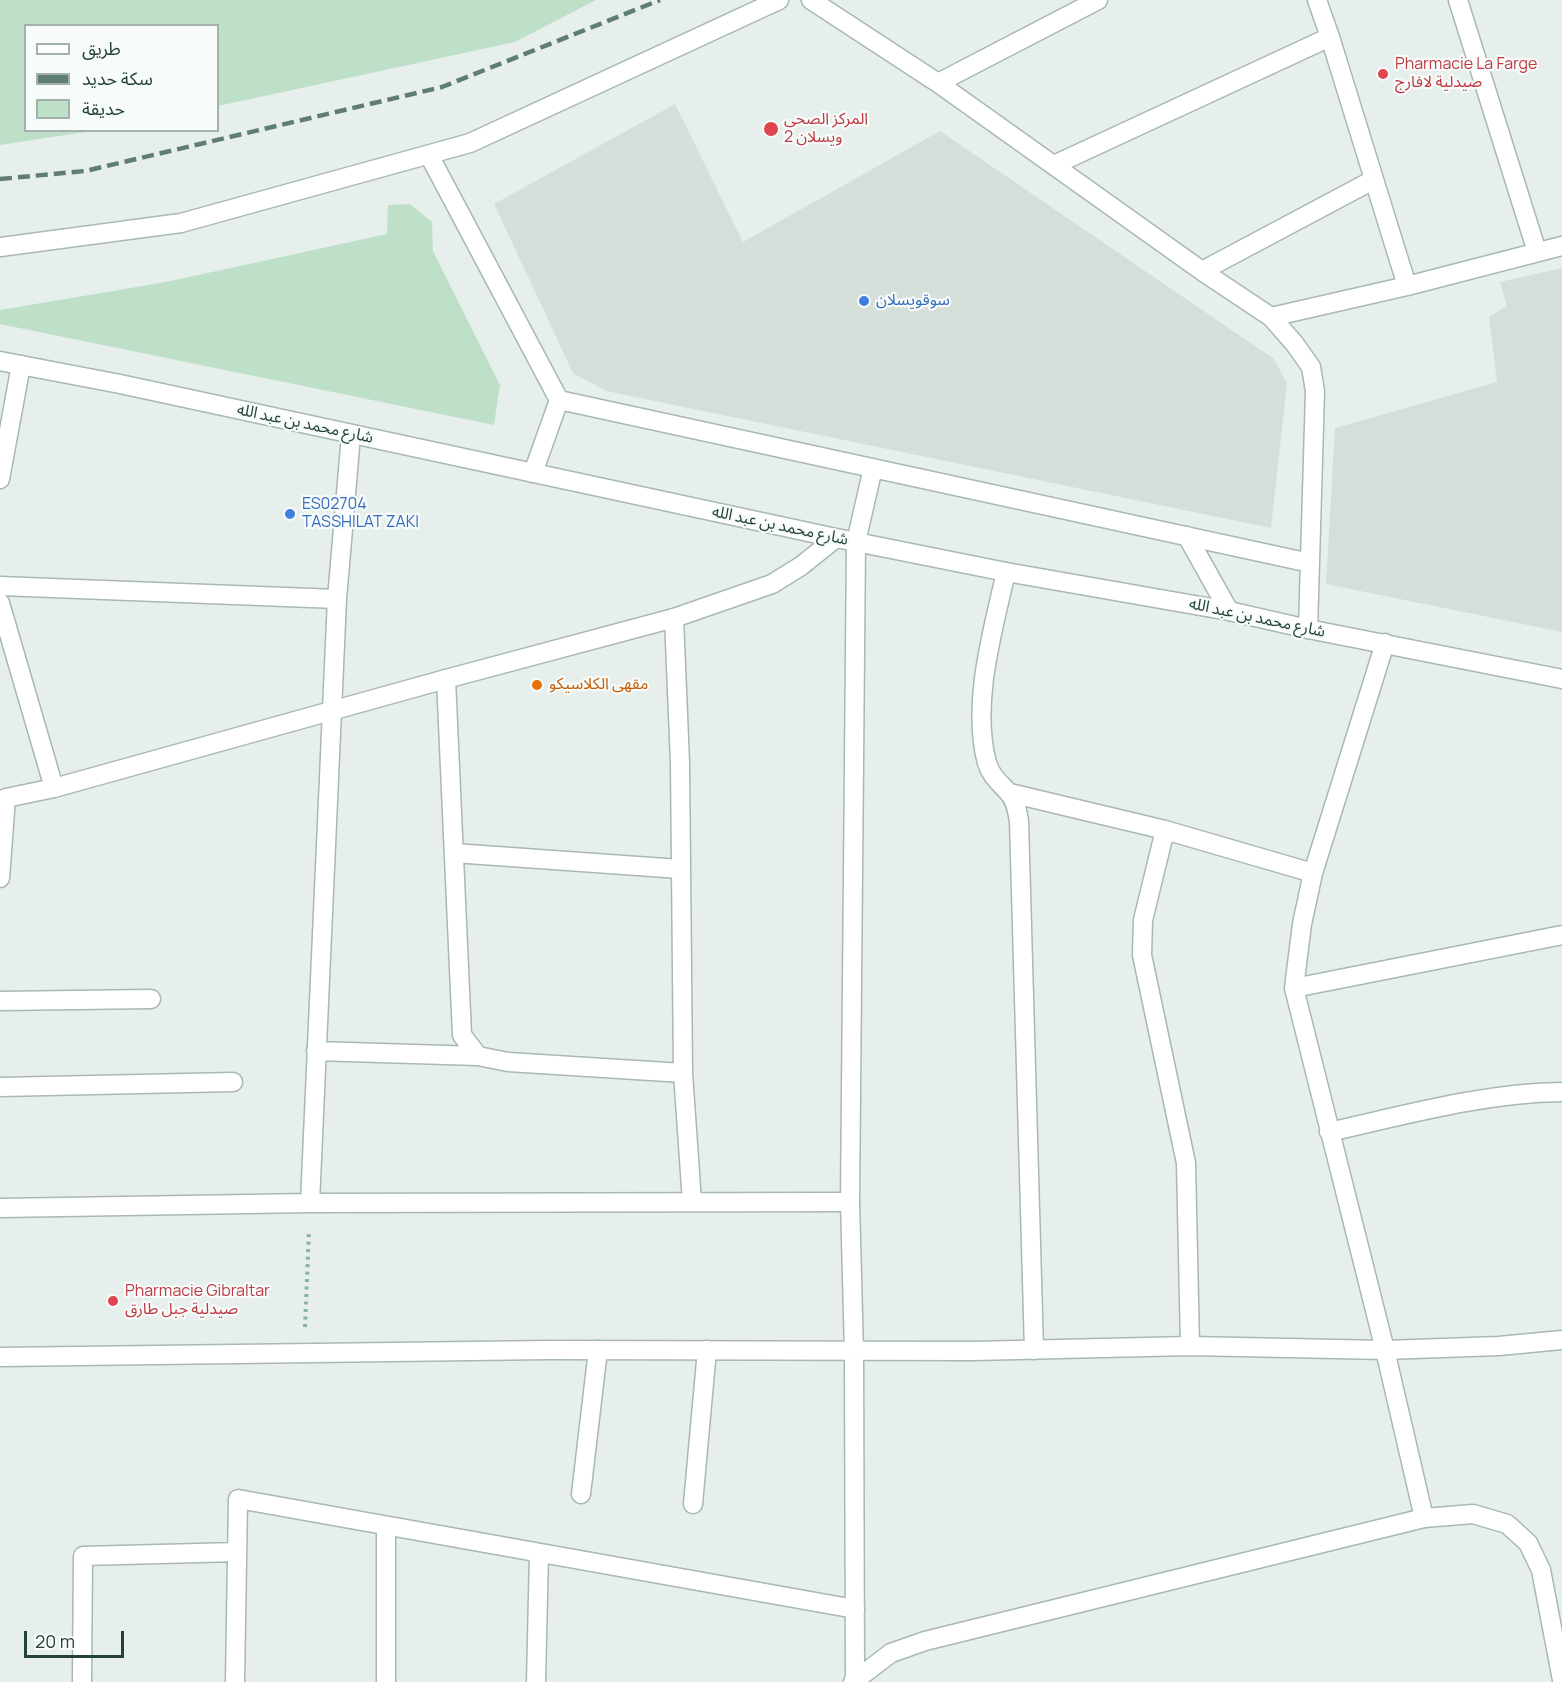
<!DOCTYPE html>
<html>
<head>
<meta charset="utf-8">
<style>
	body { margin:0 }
	#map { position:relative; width:1562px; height:1682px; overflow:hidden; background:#e6efeb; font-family:Manrope,"Noto Sans Arabic",sans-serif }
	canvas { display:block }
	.legend { position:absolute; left:24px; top:24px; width:195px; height:108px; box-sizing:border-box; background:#f7fbf9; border:2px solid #a3b1ad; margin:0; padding:8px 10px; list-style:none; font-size:18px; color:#24423a }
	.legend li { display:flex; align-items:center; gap:12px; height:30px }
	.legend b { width:30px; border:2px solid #a3b1ad }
	.scale { position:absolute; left:24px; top:1631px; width:100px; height:27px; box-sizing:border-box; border:3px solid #24423a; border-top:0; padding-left:8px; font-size:18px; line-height:21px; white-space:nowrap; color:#24423a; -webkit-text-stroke:4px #f7fbf9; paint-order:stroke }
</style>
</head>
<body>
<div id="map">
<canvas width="1562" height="1682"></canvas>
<ul class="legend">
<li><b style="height:8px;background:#fff"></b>طريق</li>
<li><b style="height:8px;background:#5f7d75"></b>سكة حديد</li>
<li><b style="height:16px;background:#bfe0c8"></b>حديقة</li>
</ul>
<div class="scale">20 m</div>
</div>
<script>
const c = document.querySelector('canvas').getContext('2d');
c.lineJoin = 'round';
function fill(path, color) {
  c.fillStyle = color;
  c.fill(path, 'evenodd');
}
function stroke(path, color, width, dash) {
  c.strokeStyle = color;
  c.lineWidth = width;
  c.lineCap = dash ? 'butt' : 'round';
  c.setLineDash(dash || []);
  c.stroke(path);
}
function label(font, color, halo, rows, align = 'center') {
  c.font = font + ' Manrope,"Noto Sans Arabic",sans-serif';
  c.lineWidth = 4.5;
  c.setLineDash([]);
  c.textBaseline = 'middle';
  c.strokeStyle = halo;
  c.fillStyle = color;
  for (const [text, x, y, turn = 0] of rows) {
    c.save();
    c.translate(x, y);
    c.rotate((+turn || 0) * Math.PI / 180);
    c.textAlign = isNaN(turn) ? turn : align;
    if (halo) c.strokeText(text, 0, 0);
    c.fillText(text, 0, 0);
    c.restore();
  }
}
const built = new Path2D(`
	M675,104l68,138 197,-111 334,228 13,25 -16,144 -665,-137 -33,-18 -79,-169z
	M1562,268v364l-236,-48 9,-156 162,-46 -8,-65 18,-11 -7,-24z`);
const green = new Path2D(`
	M0,0h596l-81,42 -297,64v-80h-192v104l66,1 -92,14z
	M410,204l22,18 1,29 67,134 -6,40 -494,-101v-14l166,-28 221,-48 1,-29z`);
const path = new Path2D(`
	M305,1327l4,-97`);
const minor = new Path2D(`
	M811,0l127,83 264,188 69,46 23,26 17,24 4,24 -7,238
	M1317,0l13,37 77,249
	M1458,0l79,252
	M938,83l160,-83
	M429,155l130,245 751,163
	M1054,165l276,-128
	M0,247l181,-24 289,-80 309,-143
	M1202,271l171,-91
	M1271,317l136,-31 155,-40
	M533,473l26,-73
	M0,479l21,-114
	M1187,536l42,75
	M856,542l17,-74
	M1006,572c-13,58 -35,132 -19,191 4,13 12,19 21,29 8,8 9,19 11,29l15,529
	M0,586l337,13
	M0,603l54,185
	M674,618l6,145 3,310 9,129
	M1385,643l-72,230 -11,51 -8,64 91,362 39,168
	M446,679l16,356 16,21 30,6 175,11
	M1010,793l155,37 148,43
	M1165,830l-22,90 -1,35 44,208 4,183
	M454,853l226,16
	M1294,988l268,-53
	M0,1001l151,-2
	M316,1051l162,5
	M0,1087l233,-5
	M1329,1132c76,-17 154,-39 233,-40
	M310,1203l27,-604 14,-164
	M0,1208l310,-5 540,-1
	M581,1494l17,-144
	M693,1504l14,-154
	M82,1682l1,-126 154,-4
	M235,1682l3,-183 617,110
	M386,1682v-156
	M536,1682l3,-129`);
const tertiary = new Path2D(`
	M0,361l120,23 716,154 170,34 223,39 79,18 254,50
	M0,878l6,-80 48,-10 392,-109 228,-61 98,-34 29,-18 35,-28
	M0,1357l549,-7 424,1 217,-5 195,4 114,-4 63,-6
	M855,1680l-1,-328 -4,-150 6,-660
	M853,1682l38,-29 34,-12 499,-123 49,-4 34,10 21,19 13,27 21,110`);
const rail = new Path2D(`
	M0,179l85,-8 357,-84 218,-87`);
const markers = [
	[1383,74,6,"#e0444e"],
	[771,129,8,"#e0444e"],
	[864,301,6,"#3f7fe0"],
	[290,514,6,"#3f7fe0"],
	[537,685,6,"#e8710a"],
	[113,1301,6,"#e0444e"]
];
const healthNames = [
	["Pharmacie La Farge",1395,65],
	["صيدلية لافارج",1395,83],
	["المركز الصحي",784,120],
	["ويسلان 2",784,138],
	["Pharmacie Gibraltar",125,1292],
	["صيدلية جبل طارق",125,1310]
];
const shopNames = [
	["سوقويسلان",876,301],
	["ES02704",302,505],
	["TASSHILAT ZAKI",302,523]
];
const streetNames = [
	["شارع محمد بن عبد الله",305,424,12],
	["شارع محمد بن عبد الله",780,526,12],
	["شارع محمد بن عبد الله",1257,618,12]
];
const foodNames = [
	["مقهى الكلاسيكو",549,685]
];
fill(built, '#d4dfda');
fill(green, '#bfe0c8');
stroke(minor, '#a8b8b2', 21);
stroke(tertiary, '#a8b8b2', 21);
stroke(path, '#86b3a5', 4, [3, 4.5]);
stroke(minor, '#fff', 18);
stroke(tertiary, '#fff', 18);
stroke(rail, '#5f7d75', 4.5, [12, 6]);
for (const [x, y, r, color] of markers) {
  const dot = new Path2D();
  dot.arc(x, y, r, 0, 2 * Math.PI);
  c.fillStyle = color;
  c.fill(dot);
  stroke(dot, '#f7fbf9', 2);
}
label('16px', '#be3a42', '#f7fbf9', healthNames, 'left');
label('16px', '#366cbe', '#f7fbf9', shopNames, 'left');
label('16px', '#24423a', '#f7fbf9', streetNames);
label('16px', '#c56008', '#f7fbf9', foodNames, 'left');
</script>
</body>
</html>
